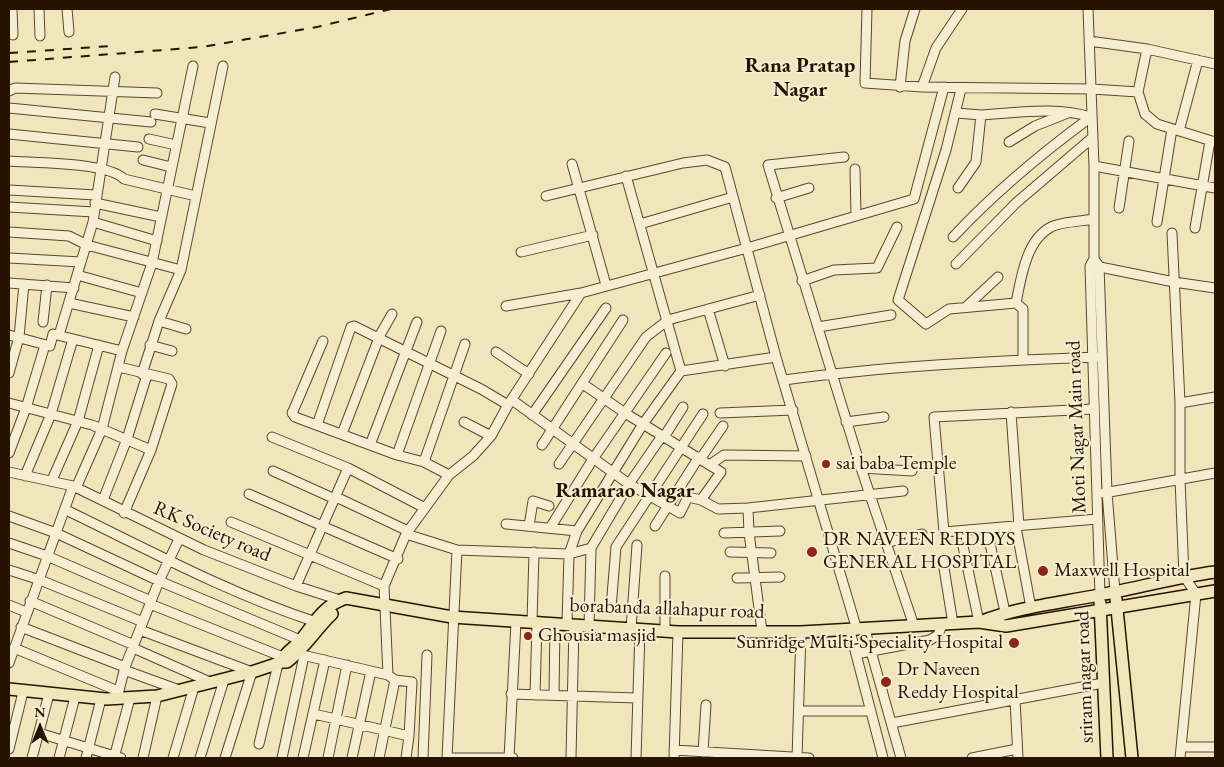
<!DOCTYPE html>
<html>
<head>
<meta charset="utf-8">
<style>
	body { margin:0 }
	#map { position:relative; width:1224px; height:767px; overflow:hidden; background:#f1e5bb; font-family:"EB Garamond",serif }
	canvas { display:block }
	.frame { position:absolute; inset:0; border:10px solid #261400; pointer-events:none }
	.north { position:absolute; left:15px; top:702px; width:50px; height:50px; -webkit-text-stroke:4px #f6eed3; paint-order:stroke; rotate:0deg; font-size:14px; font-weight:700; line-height:20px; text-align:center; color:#261400 }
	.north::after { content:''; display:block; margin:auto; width:18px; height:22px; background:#261400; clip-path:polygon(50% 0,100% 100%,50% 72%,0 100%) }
</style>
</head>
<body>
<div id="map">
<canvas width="1224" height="767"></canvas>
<div class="frame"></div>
<div class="north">N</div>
</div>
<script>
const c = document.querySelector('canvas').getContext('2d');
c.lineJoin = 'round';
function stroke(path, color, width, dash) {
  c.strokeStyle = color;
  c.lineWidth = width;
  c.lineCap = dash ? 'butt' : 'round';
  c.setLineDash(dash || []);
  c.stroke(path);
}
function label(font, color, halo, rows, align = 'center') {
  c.font = font + ' "EB Garamond",serif';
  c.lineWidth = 4;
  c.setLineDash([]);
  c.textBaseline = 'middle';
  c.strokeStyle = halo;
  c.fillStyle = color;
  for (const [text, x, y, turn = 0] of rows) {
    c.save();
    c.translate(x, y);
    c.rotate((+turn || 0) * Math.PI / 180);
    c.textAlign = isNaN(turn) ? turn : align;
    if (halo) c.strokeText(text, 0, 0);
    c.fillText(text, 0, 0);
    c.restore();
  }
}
const minor = new Path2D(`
	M12,9l1,26
	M39,9l1,27
	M67,9l2,23
	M867,9l-2,74 57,4
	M962,9l-26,39 -14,39 170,2 46,3 7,22 12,10 58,18
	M1088,9l6,157v93l-4,7 10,329
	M1089,41l58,8 68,15
	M900,87l5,-46 10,-32
	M961,89l-15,61 -48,150 28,24 23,-15 67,-6 7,6v50
	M9,91l6,-3 142,5
	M1138,92l9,-43
	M9,108l142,14
	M957,113l24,2 -5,47 -18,26
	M155,114l55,9
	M981,115c36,-2 74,-9 110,2
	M1179,131l19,-71
	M9,134l129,13
	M149,139l27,6
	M1009,142l26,-16 33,-13
	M844,157l-76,8 93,303 53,158
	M143,160l28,7
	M9,161c25,2 99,1 115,18l72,17
	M572,164l34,121
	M1094,166l121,22
	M855,169l1,46
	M626,176l55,195
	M9,190l87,5
	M546,196l137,-33 24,-3 18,7 51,190 81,273
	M776,198l33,-10
	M95,203l66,14
	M9,207l85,5
	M1119,208l10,-67
	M93,222l64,19
	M1157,222l15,-93
	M640,224l93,-27
	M1195,228l15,-87
	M9,232l60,4 18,9 94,25
	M1172,233l8,170v76l4,97 12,18 -16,164
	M953,237c41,-44 89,-84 138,-120
	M521,252l72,-17
	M9,258l72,4
	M1094,259l5,7 8,226 8,100
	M956,264l60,-61 76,-65
	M1095,266l79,16 41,6
	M77,275l65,18
	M802,281l32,-11 43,-2 20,-41
	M9,283l65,5
	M69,303l65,14
	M1016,303c5,-25 10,-63 35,-76 9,-5 32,-6 43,-8
	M506,306l75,-13 166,-45 167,-49 30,-112
	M966,307l32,-30
	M708,309l17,57
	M159,321l27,8
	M43,322l4,-37
	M818,327l73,-12
	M9,335l41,11 3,-12 69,17
	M59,335l34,-113 22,-145
	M323,341l-29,68 -2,4 3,4 102,38 27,7 25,13
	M150,345l22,6
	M496,352l33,22
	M119,367l50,12 3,5 -21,66 -27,63
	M9,373l10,-36 5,-53
	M142,374l17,-53 22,-51 42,-204
	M784,380c103,-14 209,-19 313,-23
	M583,384l42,29 96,59 -20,28 17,9 30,-1 155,-17
	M512,400l117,84 51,29 8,-16 13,3
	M9,403l83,22 59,25
	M1180,403l35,-6
	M1093,409l-159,8 10,115 153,-13
	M1011,412l8,114
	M720,413l73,-3
	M532,415l74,-107
	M464,422l27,14
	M846,422l38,-5
	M317,425l34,-98 3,-1 127,63 27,16
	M342,434l38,-99 12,-21
	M272,437l76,31 77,40
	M664,437l19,-30
	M370,445l47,-123
	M542,445l81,-125
	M9,453l17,-45 19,-63
	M397,455l44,-124
	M701,458l22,-32
	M424,462l41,-118
	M559,464l87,-127 22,-17 92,-25
	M711,464l13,-9 82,1
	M861,468l51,3
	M273,471l62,28 1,-2 72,34 -2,3 51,16 112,4 22,-6 38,-64 33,-48
	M9,472l64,14 131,64 92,36 44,14
	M25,476l26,-62 22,-75
	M52,480l26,-59 21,-76
	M76,488l26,-59 20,-78 30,-88 41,-197
	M1104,493l111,-20
	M249,494l149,65
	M103,500l24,-61 20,-64
	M748,508l1,25 13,98
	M66,510c81,39 162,83 247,111
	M9,516l47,17 103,48 146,61
	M231,522l153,64
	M506,524l71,7
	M529,526l4,-25 16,5
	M655,526l44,-69
	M1016,527l15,81
	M550,528l43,-69 73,-106
	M987,530l18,82
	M960,532l19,90
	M724,533l56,-2
	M9,543l38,13 104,45
	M885,543l37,-9
	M730,552l41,1
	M943,562l10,62
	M9,570l31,10 103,42
	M737,578l43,-1
	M296,586l52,-118
	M30,601l104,44
	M150,604l133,53
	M9,605l17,7
	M611,608l5,-61 87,-133
	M532,622l2,-70
	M567,624l2,-70 8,-23 66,-107 38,-53 95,-14
	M589,626l2,-78
	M21,627l104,40
	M631,629l6,-84
	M140,630l112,42 -27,86
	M865,630l36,128
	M665,631v-55
	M850,631l33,127
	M14,648l104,43
	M133,648l77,34
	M298,654l90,21
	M856,654l74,-14 8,-5 4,-10
	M9,663l64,-177
	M124,670l55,20
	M395,680l17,2 -3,54 -3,22
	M511,694l126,4
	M535,695l2,-72
	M554,695l1,-71
	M117,699l8,-32 34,-86 20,-42
	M1015,699l3,59
	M799,711h72
	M314,714l95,22
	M892,723l211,-40
	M39,733l82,25
	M259,744l19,-80
	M1182,747h33
	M9,749l14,-57
	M674,750l135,8
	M703,752l3,-47
	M32,758l17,-64
	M59,758l16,-61
	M86,758l15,-59
	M114,758l16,-60
	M143,758l14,-62
	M173,758l21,-71
	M200,758l24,-78
	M282,758l22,-102
	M303,758l22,-98
	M328,758l19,-93
	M352,758l19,-87
	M379,758l16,-78 -7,-5 -4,-89 22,-52 43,-59 24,-19 18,-20 17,-31 73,-112
	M423,758l4,-103
	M447,758l10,-208
	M447,758h66
	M509,758l7,-136
	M571,758l3,-133
	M636,758l4,-128
	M674,758l4,-126
	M797,758l4,-126
	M972,758l45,-9`);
const major = new Path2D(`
	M1116,599l16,159
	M1100,603l7,155
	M980,622c38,-15 79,-19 119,-27 39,-7 77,-18 116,-23
	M282,662c2,-9 12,-14 18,-21 14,-17 22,-35 46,-43l106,19 226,15h123l178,-10 27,4 209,-35
	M9,689l97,10 51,-3 95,-24 30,-10h5c18,-14 29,-33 45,-48`);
const rail = new Path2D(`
	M9,53l102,-7
	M9,62l193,-15 115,-20 74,-18`);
const markers = [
	[826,464,5,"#8f2418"],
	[812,552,6,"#8f2418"],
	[1043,571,6,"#8f2418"],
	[528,636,5,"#8f2418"],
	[1014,643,6,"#8f2418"],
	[886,682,6,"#8f2418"]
];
const streetNames = [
	["Moti Nagar Main road",1077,427,-92],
	["RK Society road",212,532,23],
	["borabanda allahapur road",667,609,2],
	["sriram nagar road",1085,677,-92]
];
const poiNames = [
	["sai baba Temple",836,464],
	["DR NAVEEN REDDYS",823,540],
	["GENERAL HOSPITAL",823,563],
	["Maxwell Hospital",1054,571],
	["Ghousia masjid",538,636],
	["Sunridge Multi-Speciality Hospital",1003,643,"right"],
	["Dr Naveen",897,670],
	["Reddy Hospital",897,693]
];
const neighbourhoodNames = [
	["Rana Pratap",800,66],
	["Nagar",800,90],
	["Ramarao Nagar",625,491]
];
stroke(minor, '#59482f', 11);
stroke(major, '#261400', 14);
stroke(minor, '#f6eed3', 9);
stroke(major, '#f1e5bb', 11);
stroke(rail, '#261400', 2, [9, 9]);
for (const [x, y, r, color] of markers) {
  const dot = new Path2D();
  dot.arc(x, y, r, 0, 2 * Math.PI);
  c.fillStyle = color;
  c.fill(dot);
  stroke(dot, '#f6eed3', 2);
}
label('20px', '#261400', '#f6eed3', streetNames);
label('20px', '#261400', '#f6eed3', poiNames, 'left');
label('bold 21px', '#261400', '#f6eed3', neighbourhoodNames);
</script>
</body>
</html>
